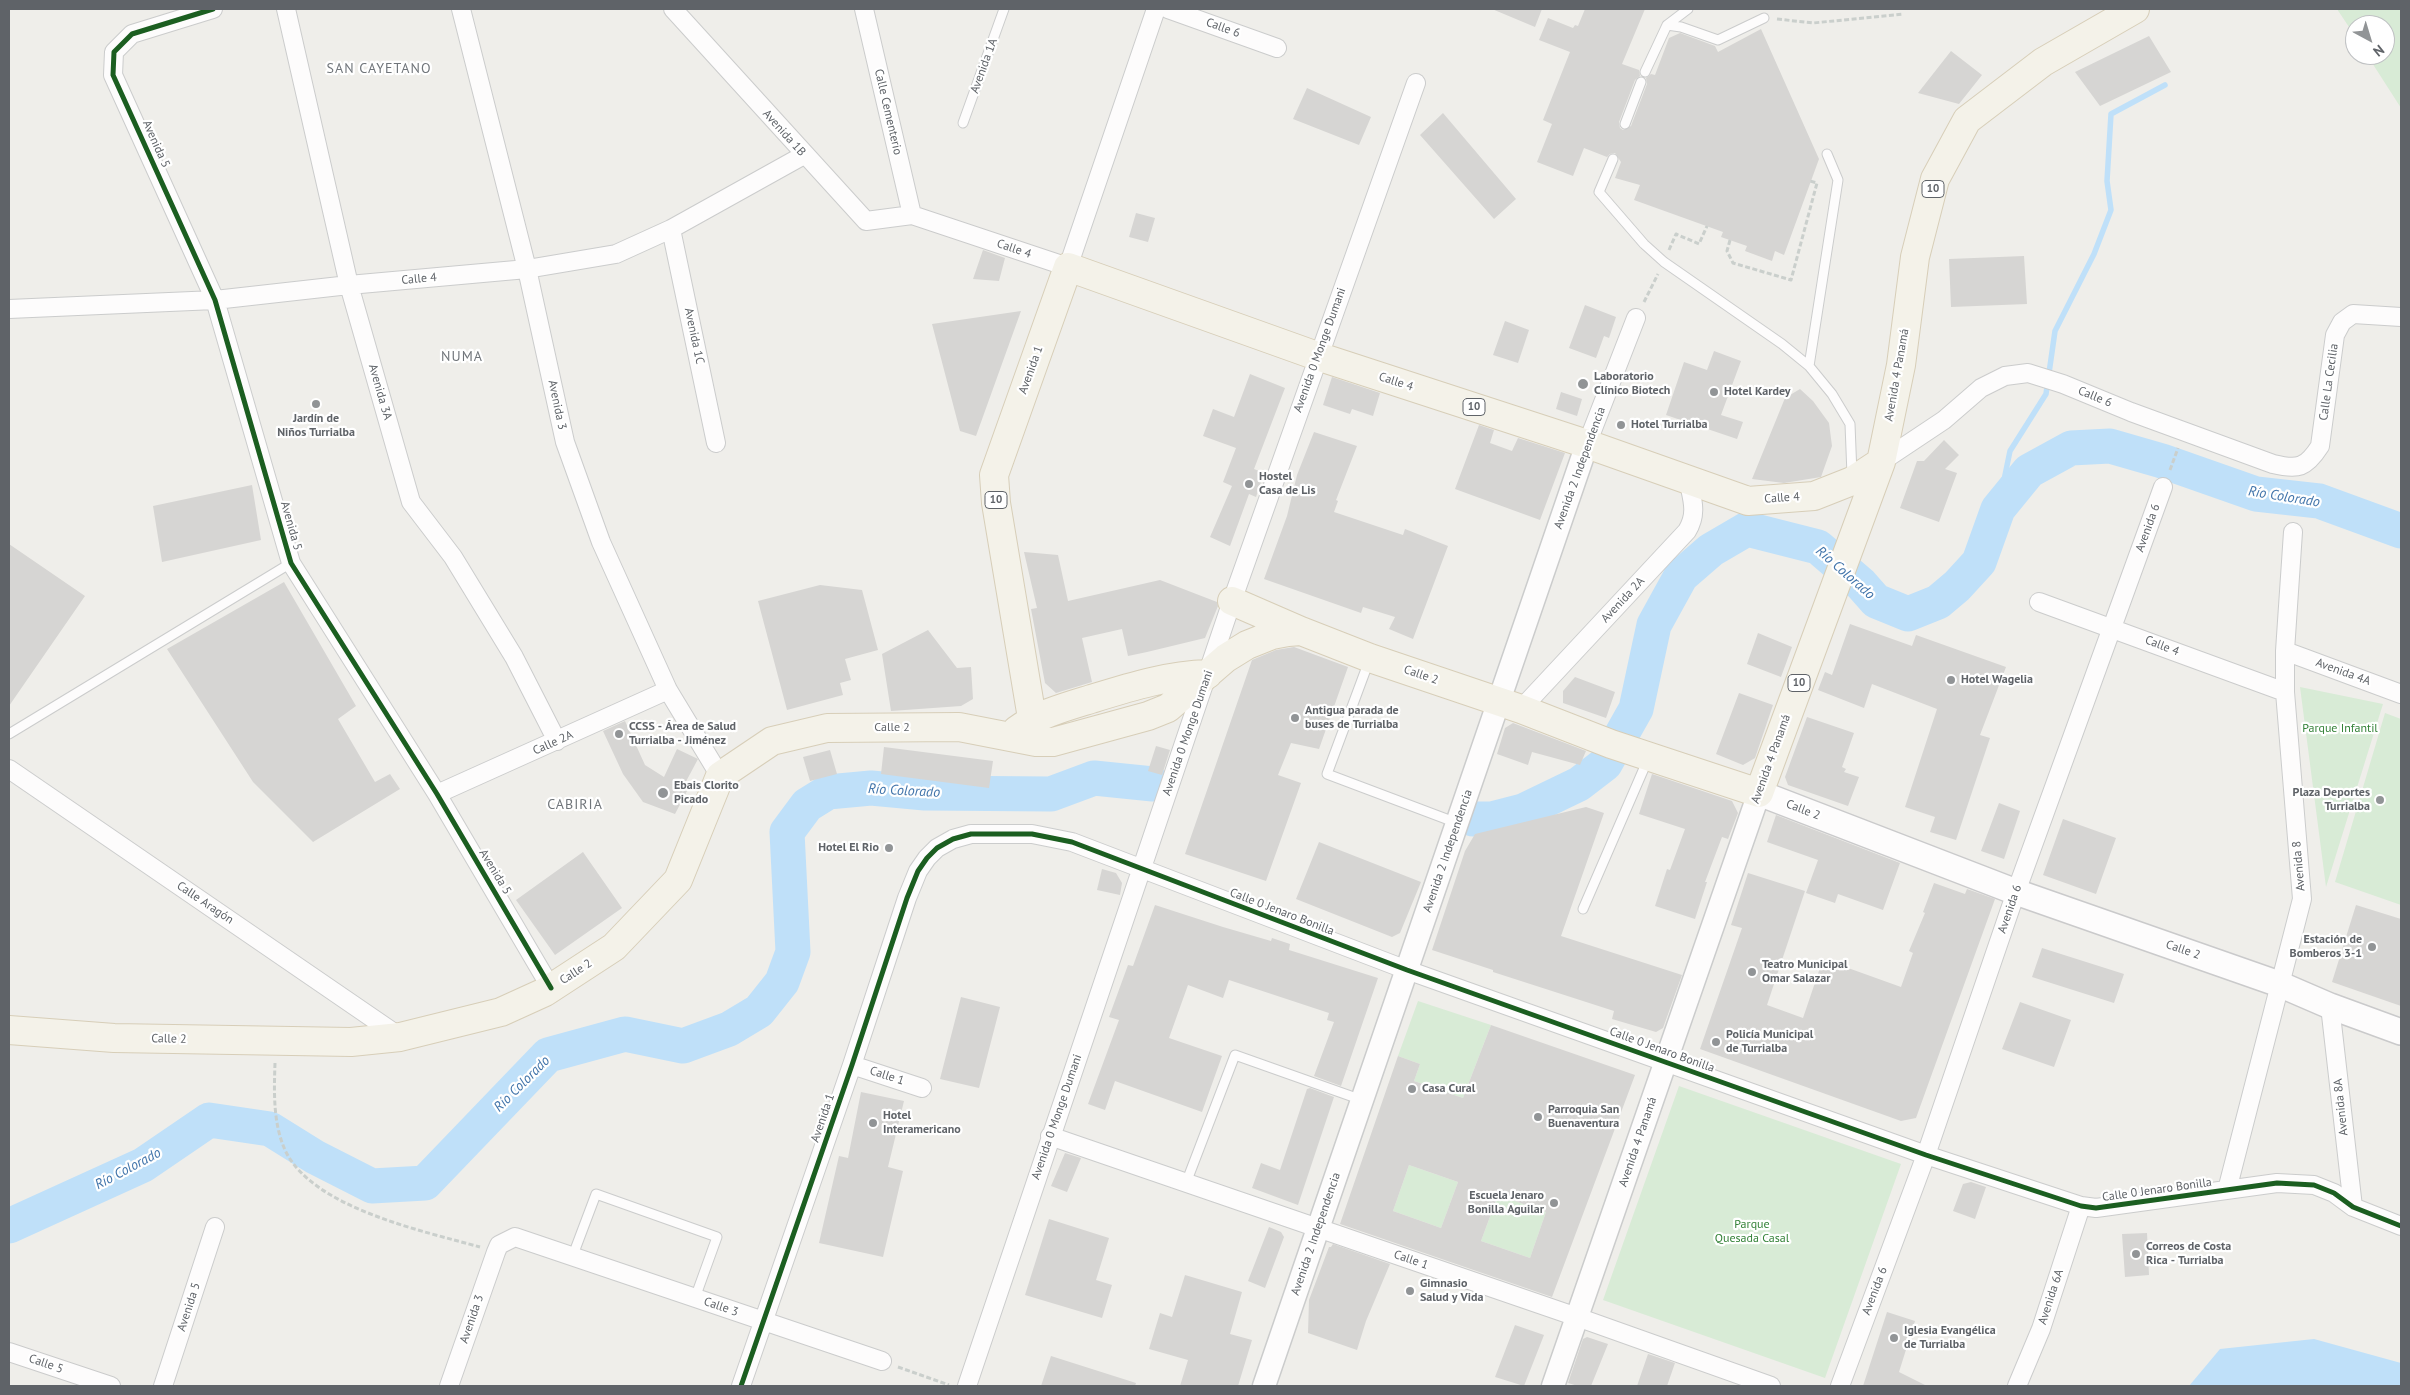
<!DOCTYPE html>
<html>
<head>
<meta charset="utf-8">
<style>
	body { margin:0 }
	#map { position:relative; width:2410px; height:1395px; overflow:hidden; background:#efeeea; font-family:"PT Sans",sans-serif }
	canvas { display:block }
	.frame { position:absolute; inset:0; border:10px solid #5f6368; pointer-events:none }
	.north { position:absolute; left:2345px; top:15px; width:50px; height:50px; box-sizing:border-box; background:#fff; border:1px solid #bfc1c3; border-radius:50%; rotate:141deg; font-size:14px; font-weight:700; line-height:20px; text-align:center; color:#5f6368 }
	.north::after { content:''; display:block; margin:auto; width:18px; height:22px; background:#919496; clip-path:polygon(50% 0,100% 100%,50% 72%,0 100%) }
</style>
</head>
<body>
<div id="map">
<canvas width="2410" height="1395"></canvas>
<div class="frame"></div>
<div class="north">N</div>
</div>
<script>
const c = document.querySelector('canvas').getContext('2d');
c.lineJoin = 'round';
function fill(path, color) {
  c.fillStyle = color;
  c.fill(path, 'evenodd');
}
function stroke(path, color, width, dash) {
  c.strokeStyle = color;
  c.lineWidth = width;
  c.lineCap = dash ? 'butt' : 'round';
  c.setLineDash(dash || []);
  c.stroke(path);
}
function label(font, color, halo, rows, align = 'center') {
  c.font = font + ' "PT Sans",sans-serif';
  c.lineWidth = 4.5;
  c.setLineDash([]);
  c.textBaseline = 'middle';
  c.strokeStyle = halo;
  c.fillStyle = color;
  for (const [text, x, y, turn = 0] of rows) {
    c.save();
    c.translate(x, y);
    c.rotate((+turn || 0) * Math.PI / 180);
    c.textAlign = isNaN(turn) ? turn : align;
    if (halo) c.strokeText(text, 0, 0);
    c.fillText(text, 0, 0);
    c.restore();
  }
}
const green = new Path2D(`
	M2337,9h64v99l-34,-53h18v-30h-30v11z
	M2300,687l83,17 -57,183z
	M2385,713l16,6v186l-66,-23z
	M1418,1001l73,24 -28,73 -49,-17 6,-17 -22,-8z
	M1679,1086l222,78 -76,214 -222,-78z
	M1409,1165l49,17 -17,46 -48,-17z
	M1498,1195l48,17 -16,46 -49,-17z`);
const water = new Path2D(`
	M2314,1339l87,24v23h-212l31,-37z`);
const stream = new Path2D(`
	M1998,509l12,-58 36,-57 9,-63 39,-77 17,-44 -4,-29 4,-67 54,-29`);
const river = new Path2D(`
	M1473,819h19l31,-8 56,-27 26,-20 31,-55 18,-84 27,-49 30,-26 36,-21 71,18 43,37 15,17 32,13 30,-12 19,-16 22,-24 19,-53 31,-38 42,-23 39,-2 52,15 94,33 63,7 82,30
	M9,1226l134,-61 66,-45 61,9 45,28 57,29 53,-3 123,-128 77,-21 58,12 46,-17 30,-18 23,-29 11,-30 -6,-120 20,-27 21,-13 43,-4 54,5 126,1 43,-16 59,6`);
const building = new Path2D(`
	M1492,9h50l-7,18z
	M1585,9h60l-23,55 17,6 1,6 -5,4 -16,42 1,6 3,2 8,-4 16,-42 -1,-6 5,-4 4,1 14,-37 11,-5 35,13 3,6 43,-23 58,130 -35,96 -9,-4 -3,10 -27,-10 2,-5 -26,-9 2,-5 -89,-32 6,-15 -25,-7 6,-16 -6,-9 -5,1 -3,3 -23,-9 -11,28 -36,-14 15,-38 -9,-4 27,-68 -31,-12 9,-22 25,10 2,-3 3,1z
	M2149,36l22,36 -71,34 -25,-34z
	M1951,51l31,24 -23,29 -41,-11z
	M1307,88l64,29 -12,28 -66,-26z
	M1443,113l73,86 -22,20 -74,-84z
	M1136,213l19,5 -7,24 -19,-5z
	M983,250l22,8 -6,23 -26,-2z
	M2024,256l3,48 -76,3 -2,-48z
	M1585,305l31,12 -7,21 -5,-2 -8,22 -27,-10z
	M1021,311l-45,125 -16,-5 -28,-107z
	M1505,321l24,9 -11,33 -25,-8z
	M1714,351l27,10 -20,54 22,7 -6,17 -71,-24 18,-53 23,8z
	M1250,374l35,14 -31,81 10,4 -8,24 -7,-3 -19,52 -20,-9 22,-51 -9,-4 13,-34 -33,-12 10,-27 21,8z
	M1332,377l48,16 -7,23 -21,-7 -2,5 -27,-9z
	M1800,389l13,12 16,22 3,23 -11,31 -37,6 -32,-4 33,-81z
	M1561,392l21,7 -5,17 -21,-7z
	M1479,425l15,5 -4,13 22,8 6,-13 47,15 -25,67 -85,-31z
	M1314,432l43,14 -21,54 2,1 -4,11 69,23 2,-6 43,17 -35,93 -24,-10 6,-12 -32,-10 -2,6 -97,-34 23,-63 10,-41z
	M1944,440l15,15 -14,14 12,4 -18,49 -39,-14 17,-47h7z
	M252,485l9,55 -99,22 -9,-56z
	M9,544l76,52 -76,110z
	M1024,552l34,3 10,46 92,-21 57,22 1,4 -13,32 -58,14 -19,4 -6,-27 -40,9 10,44 -36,11 -11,-10 -14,-74 6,-1z
	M284,582l72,124 -18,13 37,63 15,-8 10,15 -87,53 -60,-60 -86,-133z
	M820,585l42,5 16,60 -33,9 6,21 -11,3 3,12 -56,15 -29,-109z
	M1850,624l62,22 4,-11 90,32 -26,68 10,3 -34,102 -26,-8 5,-15 -30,-10 32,-98 -65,-25 -8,24 -46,-18 7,-18 7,3z
	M928,630l29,38 14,-1 2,32 -12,7 -70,5 -9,-57z
	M1758,633l34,14 -11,30 -34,-13z
	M1294,647l54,20 -29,82 -28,-6 -13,32 23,8 -35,98 -81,-27 67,-194 24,-10z
	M1575,677l40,15 -9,26 -43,-15v-12z
	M1739,693l34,12 -18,53 -12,7 -27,-11z
	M1807,717l47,16 -12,34 4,2 -2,3 15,5 -11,29 -60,-21 -3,-8z
	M625,721l20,44 19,12 13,-28 21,10 -16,30 5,2 -12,23 -32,-12 -20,-28 -20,-43z
	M1513,723l73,28 -6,14 -48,-13 -4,13 -31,-11 8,-26z
	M1156,746l14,4 -8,25 -14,-4z
	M884,747l109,14 -4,27 -108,-14z
	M830,750l7,24 -27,7 -7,-24z
	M1652,774l80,27 6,12 -10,26 -6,-2 -17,45h2l-12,37 -40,-13 12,-37 3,1 15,-41 -46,-15z
	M1999,803l21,8 -16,48 -23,-8z
	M1586,807l18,6 -43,123 121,39 -19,53 -7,4 -44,-13 2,-8 -121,-39v-2l-61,-20 33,-99 10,-17z
	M1776,815l124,48 -17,47 -45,-16 -3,9 -29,-10 12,-33 -51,-18z
	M2063,819l53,19 -20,56 -53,-19z
	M1319,842l102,40 -21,51 -8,4 -96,-38z
	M583,852l39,56 -67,47 -39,-55z
	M1102,869l14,4 6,10 -2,12 -23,-5z
	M1748,873l57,18 -38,114 36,13 20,-59 78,28 12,-34 -4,-2 16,-38 -2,-1 11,-29 31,11 2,-5 28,10 -79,219 -15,3 -201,-72 42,-121 -11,-3z
	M1155,905l68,22 48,14 1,-3 18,6 -1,6 89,28 -37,108 -27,-10 20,-54 -7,-2 2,-7 -100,-33 -6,18 -35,-13 -19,53 53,18 -20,56 -87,-31 -10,29 -17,-6 31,-84 -10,-3 19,-52 5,1z
	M2356,905l45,14v87l-69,-24z
	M2042,948l82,26 -10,29 -82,-26z
	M961,997l39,10 -21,81 -39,-9z
	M2020,1002l51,18 -17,47 -52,-18z
	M1491,1025l144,50 -83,222 -212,-73 58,-168 22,8 -6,17 49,17zM1409,1165l49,17 -17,46 -48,-17zM1498,1195l48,17 -16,46 -49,-17z
	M1310,1088l24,9 -36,108 -46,-17 9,-25 19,7 27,-81z
	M861,1092l43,9 -16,66 15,4 -20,86 -64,-14 20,-87 9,2z
	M1065,1153l16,5 -14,34 -16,-6z
	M1971,1182l15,5 -11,32 -22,-8 10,-27z
	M1049,1219l60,19 -13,42 16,5 -10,33 -77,-23z
	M1269,1227l12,5 3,5 -19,51 -17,-7z
	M2147,1233l2,42 -24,2 -3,-43z
	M1333,1244l57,20 -24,57 -9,29 -49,-17 1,-33 20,-53h2z
	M1185,1275l57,17 -12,42 22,6 -14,46h-58l8,-26 -39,-11 11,-36 12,4z
	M1887,1312l28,9 -16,51 28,14h-64z
	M1515,1325l29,10 -20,51 -29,-9z
	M1587,1337l21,7 -17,42h-13l-10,-3 15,-44z
	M1648,1354l27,9 -8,23h-30z
	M1051,1356l85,27 -1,3h-94z`);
const path = new Path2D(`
	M1777,19l36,4 90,-9
	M1730,240l-3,11 6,12 58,17 26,-97 -7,-2
	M1669,250l7,-16 23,10 8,-18
	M1644,302l14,-28
	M2170,470l8,-22
	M275,1063c-1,29 -2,60 10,87 27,58 138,81 195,97
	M898,1367l51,18`);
const service = new Path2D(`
	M1667,25l14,2 37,13 46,-22
	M1645,72l22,-47 21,-16
	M963,123l41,-114
	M1625,124l16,-42
	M1613,159l-14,33 45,52 20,18 118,82 27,22 23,28 18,30 2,51
	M1809,366l29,-186 -11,-26
	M1369,661l-42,113 130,49
	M9,734l282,-171
	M1583,909l65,-150
	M1186,1183l49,-128 127,45
	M573,1255l23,-61 121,43 -22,61`);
const minor = new Path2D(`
	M213,9l-81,25 -18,18 -1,23 102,225 76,263 146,231 114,194
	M286,9l63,276 62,217 42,55 61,100 43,84
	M461,9l66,260 38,173 36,100 67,148 52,86
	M673,9l193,212 46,-6 156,52 88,-258
	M864,9l48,206
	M1168,9l109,39
	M671,229l45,214
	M9,309l206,-9 134,-15 178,-16 89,-15 55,-25 133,-74
	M1587,444l49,-126
	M1881,462l63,-42 37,-32 24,-12 23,-3 35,11 68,28 142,52c25,6 33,4 47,-18l15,-111 7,-13 11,-8 48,3
	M2039,602l246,90
	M2285,651l116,43
	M1521,709l166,-178c11,-18 5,-32 1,-52
	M9,769l391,268
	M437,794l231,-104
	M2330,1006l23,201
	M852,1065l70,23
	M1050,1136l527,181 194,69
	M2227,1190l75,-291 -17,-207v-41l8,-119
	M9,1352l102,34
	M163,1386l52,-159
	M449,1386l47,-134 3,-7 16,-8 367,124
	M741,1386l111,-321 55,-167 11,-27 9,-13 10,-10 16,-9 18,-5h61l40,8 335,128 519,185 155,51 15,2 181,-25 37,2 20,8 19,14 48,19
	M967,1386l265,-785 184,-518
	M1840,1386l86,-231 90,-263 147,-405
	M2017,1386l24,-57 40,-123`);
const tertiary = new Path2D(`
	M1264,1386l323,-942
	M1553,1386l206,-593`);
const secondary = new Path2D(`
	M1759,793l257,99 263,92 51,22 71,26`);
const primary = new Path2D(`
	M1232,601l69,30
	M1017,730c22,-16 48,-23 74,-31 39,-12 77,-24 117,-25
	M1036,742l-40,-239 -2,-28 74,-208 249,89 270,88 161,57 66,-5 38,-15 29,-19
	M9,1030l105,8 237,4 49,-5 101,-25 44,-20 69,-45 64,-67 42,-104 52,-35 55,-13 132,-1 77,15h17l95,-26 20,-8 58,-50 21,-13 25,-10 16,-3 13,-1 69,27 151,51 90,35 148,49 122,-331 20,-97 14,-108 20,-78 32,-59 76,-58 92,-53`);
const cycleway = new Path2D(`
	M213,9l-81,25 -18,18 -1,23 102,225 76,263 146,231 114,194
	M741,1386l111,-321 55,-167 11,-27 9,-13 10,-10 16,-9 18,-5h61l40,8 335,128 519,185 155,51 15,2 181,-25 37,2 20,8 19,14 48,19`);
const markers = [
	[1583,384,6,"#919496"],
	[1714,392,5,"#919496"],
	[316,404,5,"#919496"],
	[1621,425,5,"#919496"],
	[1249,484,5,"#919496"],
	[1951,680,5,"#919496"],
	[1295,718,5,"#919496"],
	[619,734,5,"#919496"],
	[663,793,6,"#919496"],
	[2380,800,5,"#919496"],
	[889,848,5,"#919496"],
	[2372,947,5,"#919496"],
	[1752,972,5,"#919496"],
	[1716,1042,5,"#919496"],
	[1412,1089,5,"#919496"],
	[1538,1117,5,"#919496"],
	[873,1123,5,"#919496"],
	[1554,1203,5,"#919496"],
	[2136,1254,5,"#919496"],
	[1410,1291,5,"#919496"],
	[1894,1338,5,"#919496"]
];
const shields = [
	[1933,189,22],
	[1474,407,22],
	[996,500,22],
	[1799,683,22]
];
const shieldNames = [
	["10",1933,189],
	["10",1474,407],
	["10",996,500],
	["10",1799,683]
];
const streetNames = [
	["Calle 6",1223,28,20],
	["Avenida 1A",984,66,-70],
	["Calle Cementerio",888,112,77],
	["Avenida 1B",784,133,48],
	["Avenida 5",156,144,66],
	["Calle 4",1014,249,19],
	["Calle 4",419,279,-5],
	["Avenida 1C",694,336,78],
	["Avenida 0 Monge Dumani",1320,350,-70],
	["Avenida 1",1031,370,-70],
	["Avenida 4 Panamá",1897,375,-80],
	["Calle 4",1396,382,18],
	["Calle La Cecilia",2329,382,-82],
	["Avenida 3A",380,392,74],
	["Calle 6",2095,397,22],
	["Avenida 3",557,405,78],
	["Avenida 2 Independencia",1580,468,-70],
	["Calle 4",1782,498,-4],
	["Avenida 5",291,526,74],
	["Avenida 6",2148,528,-70],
	["Avenida 2A",1623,600,-47],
	["Calle 4",2162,646,21],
	["Avenida 4A",2343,672,20],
	["Calle 2",1421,675,19],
	["Calle 2",892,728],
	["Avenida 0 Monge Dumani",1188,733,-71],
	["Calle 2A",553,743,-24],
	["Avenida 4 Panamá",1771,759,-70],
	["Calle 2",1803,810,21],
	["Avenida 2 Independencia",1448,851,-71],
	["Avenida 8",2299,866,-95],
	["Avenida 5",495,872,59],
	["Calle Aragón",205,903,34],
	["Avenida 6",2010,909,-71],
	["Calle 0 Jenaro Bonilla",1282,912,21],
	["Calle 2",2183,950,19],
	["Calle 2",576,972,-33],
	["Calle 2",169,1039,1],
	["Calle 0 Jenaro Bonilla",1662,1050,20],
	["Calle 1",887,1076,18],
	["Avenida 8A",2341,1107,-96],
	["Avenida 0 Monge Dumani",1057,1117,-71],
	["Avenida 1",823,1118,-71],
	["Avenida 4 Panamá",1638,1142,-71],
	["Calle 0 Jenaro Bonilla",2157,1190,-8],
	["Avenida 2 Independencia",1316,1234,-71],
	["Calle 1",1411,1260,19],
	["Avenida 6",1875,1291,-69],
	["Avenida 6A",2051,1297,-72],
	["Avenida 5",189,1307,-72],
	["Calle 3",721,1307,19],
	["Avenida 3",472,1319,-71],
	["Calle 5",46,1364,19]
];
const poiNames = [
	["Laboratorio",1594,377],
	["Clínico Biotech",1594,391],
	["Hotel Kardey",1724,392],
	["Jardín de",316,419,"center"],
	["Niños Turrialba",316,433,"center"],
	["Hotel Turrialba",1631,425],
	["Hostel",1259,477],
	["Casa de Lis",1259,491],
	["Hotel Wagelia",1961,680],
	["Antigua parada de",1305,711],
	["buses de Turrialba",1305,725],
	["CCSS - Área de Salud",629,727],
	["Turrialba - Jiménez",629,741],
	["Ebais Clorito",674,786],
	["Picado",674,800],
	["Plaza Deportes",2370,793,"right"],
	["Turrialba",2370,807,"right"],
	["Hotel El Rio",879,848,"right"],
	["Estación de",2362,940,"right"],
	["Bomberos 3-1",2362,954,"right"],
	["Teatro Municipal",1762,965],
	["Omar Salazar",1762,979],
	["Policía Municipal",1726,1035],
	["de Turrialba",1726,1049],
	["Casa Cural",1422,1089],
	["Parroquia San",1548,1110],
	["Buenaventura",1548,1124],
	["Hotel",883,1116],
	["Interamericano",883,1130],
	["Escuela Jenaro",1544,1196,"right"],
	["Bonilla Aguilar",1544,1210,"right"],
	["Correos de Costa",2146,1247],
	["Rica - Turrialba",2146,1261],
	["Gimnasio",1420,1284],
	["Salud y Vida",1420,1298],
	["Iglesia Evangélica",1904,1331],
	["de Turrialba",1904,1345]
];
const parkNames = [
	["Parque Infantil",2340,729],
	["Parque",1752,1225],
	["Quesada Casal",1752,1239]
];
const neighbourhoodNames = [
	["SAN CAYETANO",379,69],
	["NUMA",462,357],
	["CABIRIA",575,805]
];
const waterNames = [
	["Río Colorado",2284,497,9],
	["Río Colorado",1845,573,41],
	["Río Colorado",904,791,3],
	["Río Colorado",522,1084,-45],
	["Río Colorado",128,1169,-28]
];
fill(green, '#d8ebd6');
fill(water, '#bfe0f9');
stroke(stream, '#bfe0f9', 5.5);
stroke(river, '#bfe0f9', 35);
fill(building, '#d6d5d3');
stroke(service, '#cbcccc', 11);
stroke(minor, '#cbcccc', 20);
stroke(tertiary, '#cbcccc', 25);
stroke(secondary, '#cacacb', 28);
stroke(primary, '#d7ceb8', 30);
stroke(path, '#cacfcc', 3, [5, 2.5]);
stroke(service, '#fdfcfc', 9);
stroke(minor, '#fdfcfc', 18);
stroke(tertiary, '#fdfcfc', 22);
stroke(secondary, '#fdfcfc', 25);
stroke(primary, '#f4f2e9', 28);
stroke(cycleway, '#1b5e20', 5);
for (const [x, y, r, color] of markers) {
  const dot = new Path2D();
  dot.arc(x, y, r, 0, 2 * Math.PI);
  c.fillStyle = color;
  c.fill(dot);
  stroke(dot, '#fff', 2);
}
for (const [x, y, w] of shields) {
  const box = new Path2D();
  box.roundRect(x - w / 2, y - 8.5, w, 17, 4);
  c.fillStyle = '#fff';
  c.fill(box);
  stroke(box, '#5f6368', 1);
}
label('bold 11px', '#5f6368', null, shieldNames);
label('12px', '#5f6368', '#fff', streetNames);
label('bold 12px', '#5f6368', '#fff', poiNames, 'left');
label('12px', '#348238', '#fff', parkNames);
c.letterSpacing = '1px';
label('14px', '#70757a', '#fff', neighbourhoodNames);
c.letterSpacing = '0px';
label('italic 14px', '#4174aa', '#fff', waterNames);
</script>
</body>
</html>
